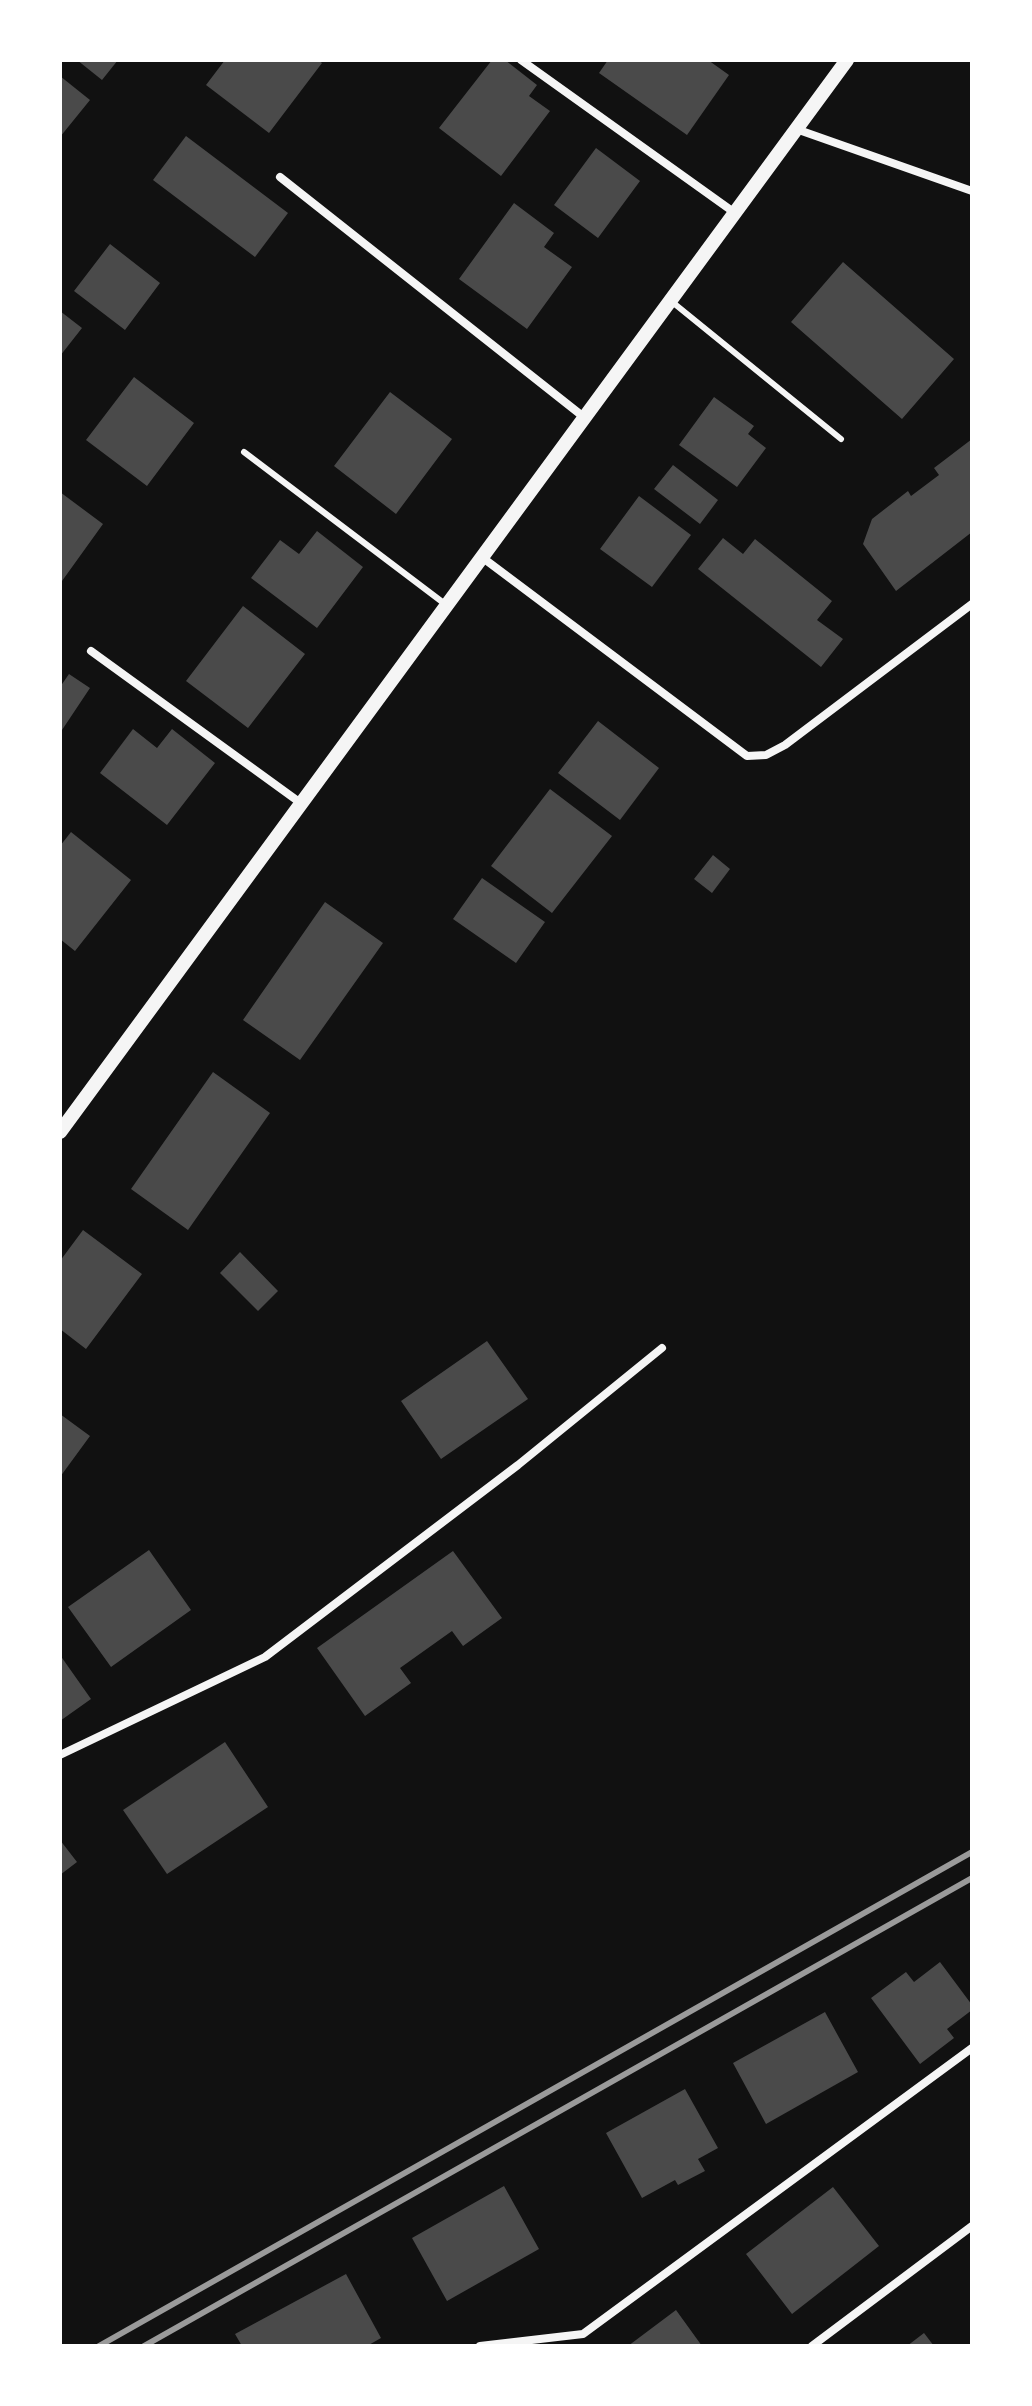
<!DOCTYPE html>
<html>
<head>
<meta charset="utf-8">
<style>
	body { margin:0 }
	#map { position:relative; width:1032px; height:2406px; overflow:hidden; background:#111; font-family:"Fira Sans Condensed",sans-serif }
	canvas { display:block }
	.frame { position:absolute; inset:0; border:62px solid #fff; pointer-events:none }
</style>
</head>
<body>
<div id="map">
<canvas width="1032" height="2406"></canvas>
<div class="frame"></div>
</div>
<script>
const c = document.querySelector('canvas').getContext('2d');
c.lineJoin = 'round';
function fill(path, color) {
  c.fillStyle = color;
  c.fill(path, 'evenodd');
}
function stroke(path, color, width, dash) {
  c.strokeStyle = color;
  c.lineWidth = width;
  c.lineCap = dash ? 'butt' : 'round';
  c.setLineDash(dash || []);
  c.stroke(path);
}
const building = new Path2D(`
	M77,60h41l-16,20z
	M225,60h93l4,3 -53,70 -63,-48z
	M492,60h13l32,25 -8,11 21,15 -49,65 -62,-48z
	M608,60h100l21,15 -42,60 -88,-62z
	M60,76l30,24 -30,37z
	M186,136l102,77 -33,44 -102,-77z
	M596,148l44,33 -42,57 -44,-33z
	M514,203l40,30 -10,14 28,20 -45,62 -68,-50z
	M110,244l50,39 -35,47 -51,-39z
	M843,262l111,97 -52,60 -111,-97z
	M60,311l22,17 -22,28z
	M134,377l60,46 -47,63 -61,-46z
	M390,392l62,47 -56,75 -62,-48z
	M714,397l40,29 -6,8 18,14 -29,39 -58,-42z
	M972,439v93l-76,59 -33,-47 9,-25 36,-28 3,5 28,-21 -5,-7z
	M673,465l45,35 -18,24 -46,-35z
	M60,492l43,32 -41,57 -2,-2z
	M639,496l52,39 -39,52 -52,-38z
	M317,531l46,36 -46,61 -66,-50 29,-38 19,14z
	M723,538l20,16 12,-15 77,62 -15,19 26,19 -22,28 -123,-98z
	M243,606l62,48 -57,74 -62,-47z
	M69,674l21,14 -30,45v-46z
	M598,721l61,47 -39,52 -62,-47z
	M133,729l24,19 15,-19 43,34 -48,62 -67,-52z
	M550,789l62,47 -60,77 -61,-47z
	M71,832l60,48 -56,71 -15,-12v-93z
	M713,855l17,14 -18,24 -18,-14z
	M482,878l63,44 -29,41 -63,-44z
	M325,902l58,41 -83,117 -57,-40z
	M213,1072l57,41 -82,117 -57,-41z
	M83,1230l59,44 -56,75 -26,-20v-68z
	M240,1252l38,39 -20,20 -38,-38z
	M487,1341l41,58 -87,60 -40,-58z
	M60,1414l30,22 -30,41z
	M149,1550l42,60 -80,57 -43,-60z
	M453,1551l49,67 -39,28 -11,-15 -52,37 11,15 -46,33 -48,-68z
	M60,1655l31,44 -31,22z
	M225,1742l43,65 -101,67 -44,-64z
	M60,1840l17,22 -17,13z
	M940,1962l32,43v5l-25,19 7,9 -34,26 -49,-66 35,-26 8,10z
	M825,2012l33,60 -92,52 -33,-61z
	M685,2089l33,59 -20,11 7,12 -27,14 -3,-5 -33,18 -36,-65z
	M504,2186l35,63 -92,52 -35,-63z
	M833,2187l46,59 -87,68 -46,-60z
	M346,2274l35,64 -14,8h-125l-7,-12z
	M676,2310l26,36h-74z
	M924,2333l10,13h-27z`);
const service = new Path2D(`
	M671,301l170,138
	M244,452l201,152`);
const minor = new Path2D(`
	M521,60l214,153
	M796,129l176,62
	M280,177l305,241
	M483,558l264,198 19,-1 19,-10 187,-141
	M91,651l211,153
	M60,1755l205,-98 253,-192 144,-117
	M480,2346l103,-12 389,-286
	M812,2346l160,-120`);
const tertiary = new Path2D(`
	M60,1132l787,-1072`);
const rail = new Path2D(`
	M99,2346l873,-494
	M144,2346l828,-468`);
fill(building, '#4a4a4a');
stroke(service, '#f5f5f5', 6);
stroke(minor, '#f5f5f5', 8);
stroke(tertiary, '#f5f5f5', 14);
stroke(rail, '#9a9a9a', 6);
</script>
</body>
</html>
